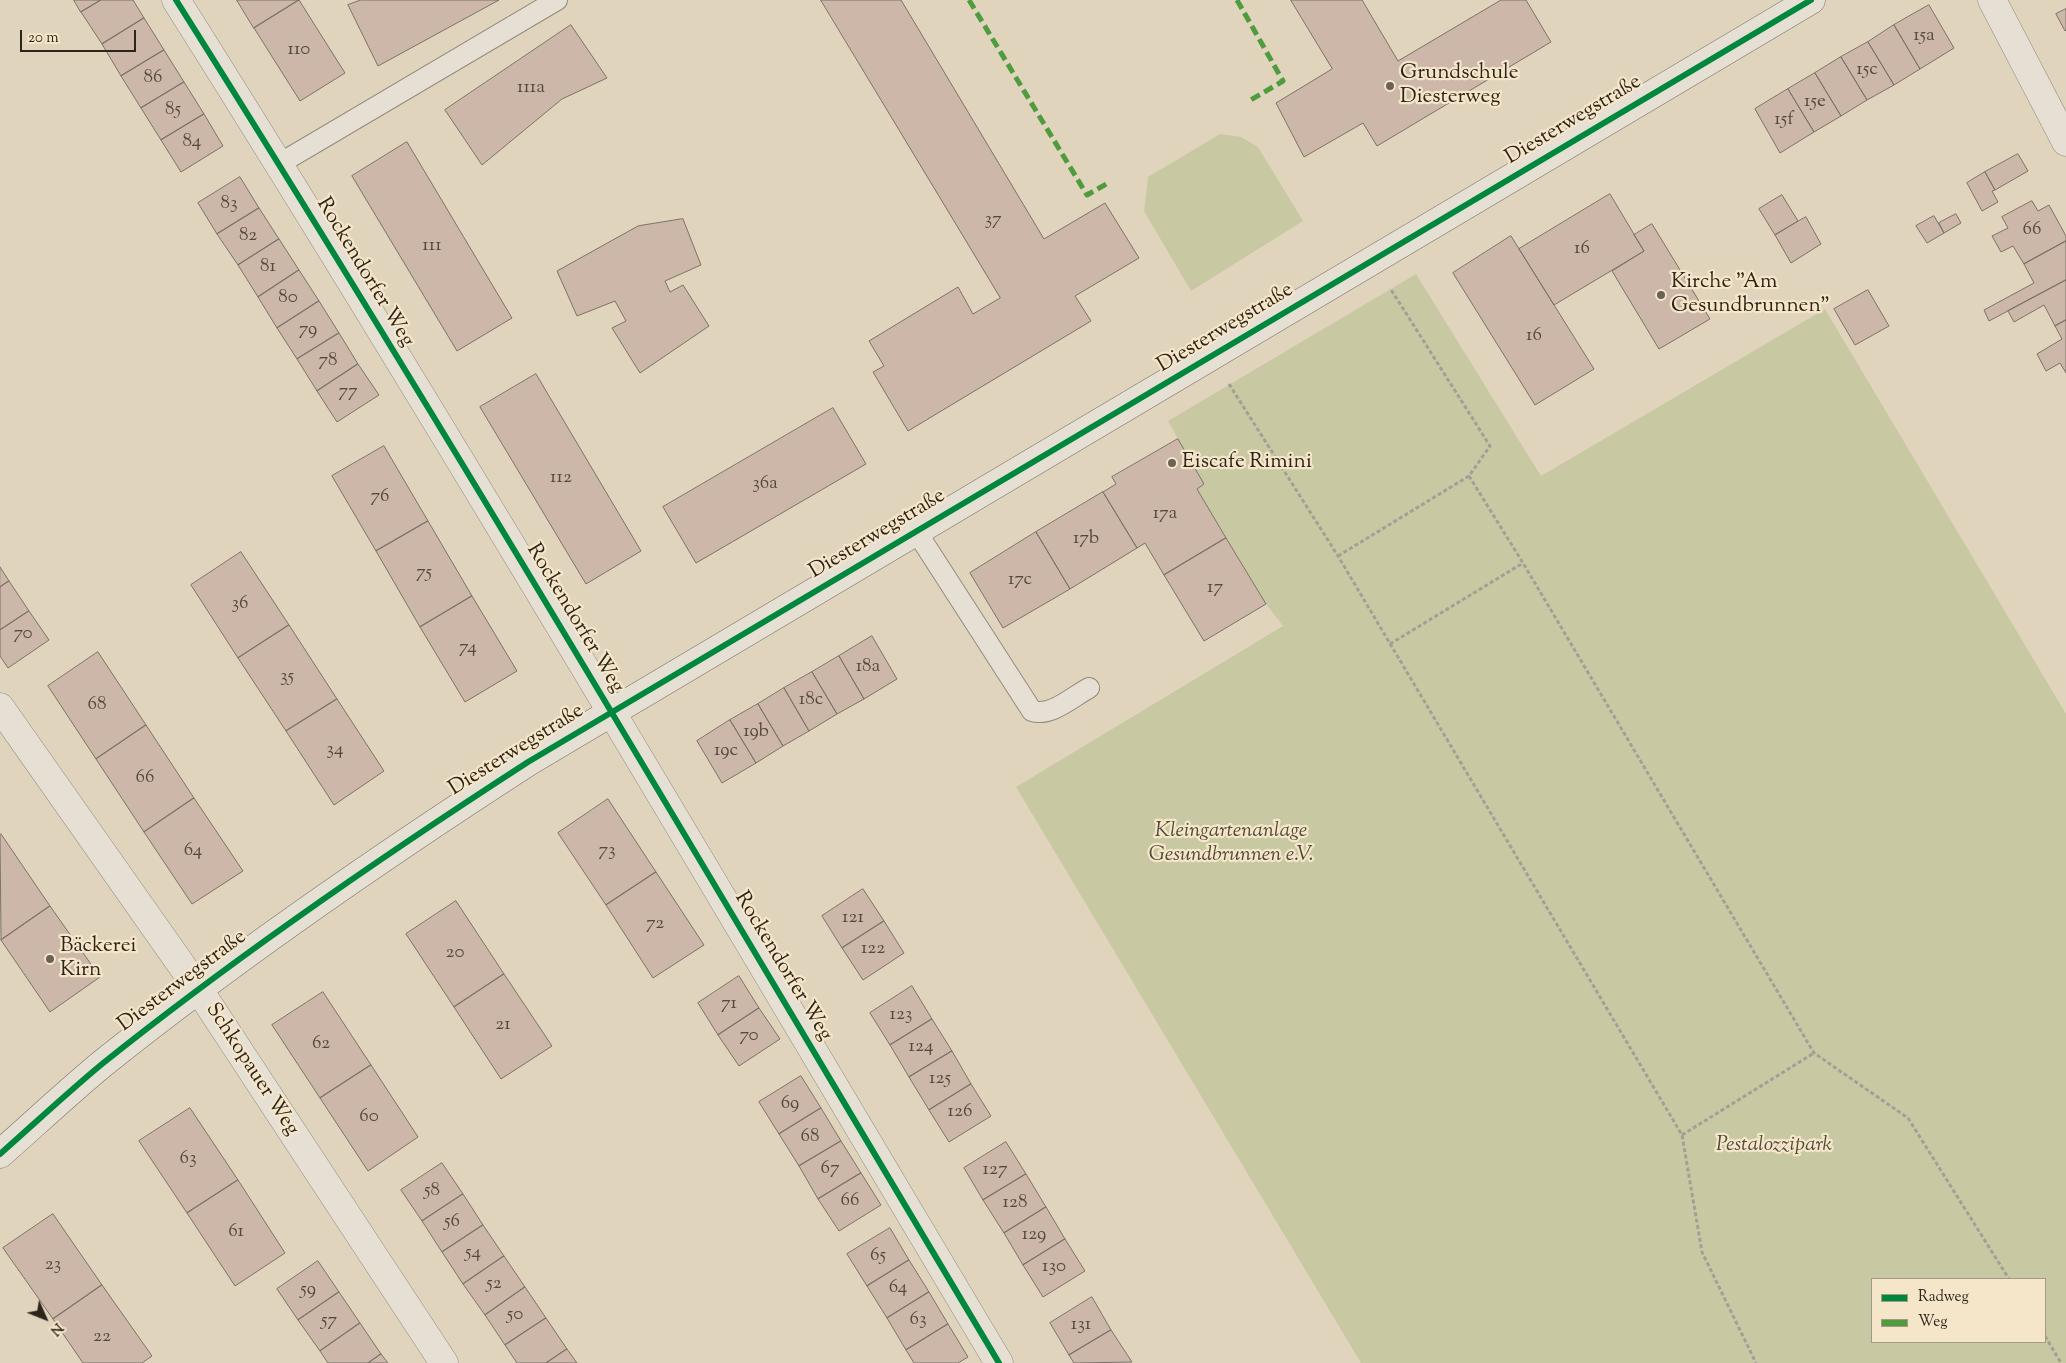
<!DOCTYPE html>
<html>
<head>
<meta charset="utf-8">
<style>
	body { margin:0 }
	#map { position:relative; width:2066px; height:1363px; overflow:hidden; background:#e0d4bd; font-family:"Sorts Mill Goudy",serif }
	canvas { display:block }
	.legend { position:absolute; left:1871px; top:1278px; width:175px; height:65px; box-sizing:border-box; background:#f5e6ca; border:1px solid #a59884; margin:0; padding:6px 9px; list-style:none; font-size:15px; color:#2d241a }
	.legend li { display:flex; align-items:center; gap:10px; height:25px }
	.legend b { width:25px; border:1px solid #a59884 }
	.north { position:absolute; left:20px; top:1293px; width:50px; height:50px; -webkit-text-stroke:4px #f5e6ca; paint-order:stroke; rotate:134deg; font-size:14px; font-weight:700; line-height:20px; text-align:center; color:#2d241a }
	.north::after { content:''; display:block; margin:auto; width:18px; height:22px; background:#2d241a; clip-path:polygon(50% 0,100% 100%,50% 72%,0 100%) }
	.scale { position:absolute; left:20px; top:30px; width:116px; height:22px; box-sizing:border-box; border:2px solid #2d241a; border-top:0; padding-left:6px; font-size:15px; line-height:18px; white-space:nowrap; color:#2d241a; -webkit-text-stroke:4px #f5e6ca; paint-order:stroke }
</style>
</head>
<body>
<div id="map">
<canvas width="2066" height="1363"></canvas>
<ul class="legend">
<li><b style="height:6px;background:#00873e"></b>Radweg</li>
<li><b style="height:6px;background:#4f9b3e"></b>Weg</li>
</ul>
<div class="north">N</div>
<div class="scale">20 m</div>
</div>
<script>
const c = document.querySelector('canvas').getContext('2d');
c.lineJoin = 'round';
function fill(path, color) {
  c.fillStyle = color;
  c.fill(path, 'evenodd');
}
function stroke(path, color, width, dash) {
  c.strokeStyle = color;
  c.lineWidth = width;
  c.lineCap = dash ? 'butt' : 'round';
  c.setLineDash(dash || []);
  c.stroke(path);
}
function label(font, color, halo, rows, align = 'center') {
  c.font = font + ' "Sorts Mill Goudy",serif';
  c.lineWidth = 4.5;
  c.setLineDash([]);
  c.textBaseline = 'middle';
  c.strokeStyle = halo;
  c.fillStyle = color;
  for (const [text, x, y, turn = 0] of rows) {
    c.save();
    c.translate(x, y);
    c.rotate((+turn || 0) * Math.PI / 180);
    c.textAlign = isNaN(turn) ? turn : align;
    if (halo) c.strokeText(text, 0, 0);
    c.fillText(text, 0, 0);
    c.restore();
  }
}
const green = new Path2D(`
	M1220,134l21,3 17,10 45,74 -112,70 -47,-80 4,-34z
	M1416,274l125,202 284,-167 241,405v649h-705l-345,-576 267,-161 -17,-22 -69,-115 7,-5 -36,-63zM1872,1279h173v63h-173z`);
const building = new Path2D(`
	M74,0h27l-20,12z
	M101,0h32l11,18 -42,26 -21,-32z
	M237,0h62l-45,28z
	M299,0l46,73 -45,28 -46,-73z
	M361,0h138l-121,66 -30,-61z
	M821,0h80l143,239 61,-36 34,55 -64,38 16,25 -183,110 -35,-59 11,-6 -15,-25 89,-54 15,27 27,-16z
	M1291,0h71l36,61 103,-61h25l25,42 -174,104 -14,-23 -59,34 -28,-54 56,-34z
	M1929,5l25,43 -34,21 -26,-44z
	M2066,9v21l-1,1 -9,-17z
	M144,18l20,32 -43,26 -19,-32z
	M571,25l36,53 -45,21 -80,66 -37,-55z
	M1894,25l26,44 -26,16 -26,-43z
	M1868,42l26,43 -27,15 -26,-43z
	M164,50l20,32 -43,26 -20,-32z
	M1841,57l26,43 -26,16 -26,-43z
	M1815,73l26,43 -27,16 -26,-43z
	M184,82l20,32 -43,26 -20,-32z
	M1788,89l26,43 -34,21 -25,-44z
	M204,114l19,32 -42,26 -20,-32z
	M407,142l105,176 -55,33 -105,-175z
	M2018,154l10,17 -33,19 -10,-18z
	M1985,172l10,18 -3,1 6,11 -16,9 -15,-28z
	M240,177l19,31 -42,26 -19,-31z
	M1610,194l34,57 -90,54 -35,-56z
	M1782,195l16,26 -23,14 -16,-26z
	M2032,201l6,10 11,-6 17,31v5l-42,23 -11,-18 -12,6 -9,-16 16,-8 -6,-11z
	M259,208l20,31 -41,26 -21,-31z
	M1956,214l5,9 -17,10 -5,-10z
	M1934,216l10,17 -17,10 -11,-17z
	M1806,217l15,27 -30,19 -16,-28z
	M683,219l18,46 -36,16 5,11 13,-7 26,41 -69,47 -28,-45 14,-7 -11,-20 -38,15 -20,-45 81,-45z
	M1652,224l58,95 -51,30 -47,-78 32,-20 -10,-16z
	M1511,236l83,133 -59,36 -82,-132z
	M279,239l20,31 -41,27 -20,-32z
	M2066,241v39l-77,41 -5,-11 50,-27 -10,-19z
	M299,270l20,31 -42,27 -19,-31z
	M2066,280v40l-11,6 -11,-21 -30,17 -6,-11z
	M1868,290l21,36 -34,19 -21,-36z
	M319,301l20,32 -42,26 -20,-31z
	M2066,320v53l-6,-10 -14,8 -9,-17 25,-15 -7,-13z
	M339,333l19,31 -41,27 -20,-32z
	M358,364l21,31 -42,27 -20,-31z
	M536,374l105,177 -55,33 -106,-177z
	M833,408l33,56 -170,99 -33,-56z
	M1178,439l26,45 -7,5 29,49 -62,37 -19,-32 -8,5 -34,-56 13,-8 -4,-7z
	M384,446l44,75 -52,30 -44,-75z
	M1103,492l34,56 -67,41 -34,-57z
	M428,521l44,75 -52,31 -44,-76z
	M1036,532l34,57 -67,39 -33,-55z
	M1226,538l40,66 -62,37 -40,-66z
	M241,552l48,73 -51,33 -47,-73z
	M0,567l9,14 -9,6z
	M9,581l20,30 -29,19v-43z
	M472,596l45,75 -52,31 -45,-75z
	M29,611l20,29 -41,28 -8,-12v-26z
	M289,625l48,74 -51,32 -48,-73z
	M872,636l25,43 -33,20 -25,-43z
	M98,652l48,73 -50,34 -48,-73z
	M839,656l25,43 -27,15 -25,-42z
	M812,672l25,42 -28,17 -25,-43z
	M784,688l25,43 -26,15 -25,-42z
	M337,699l47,72 -50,34 -48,-74z
	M758,704l25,42 -27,17 -26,-43z
	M730,720l26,43 -34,20 -25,-42z
	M146,725l48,73 -50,34 -48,-73z
	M194,798l49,73 -51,33 -48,-72z
	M608,799l48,73 -50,33 -48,-72z
	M1,834l49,72 -49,34 -1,-105z
	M656,872l48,73 -51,33 -47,-73z
	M863,889l21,32 -42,27 -20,-32z
	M456,901l48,73 -50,33 -48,-73z
	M50,906l50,71 -50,35 -49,-72z
	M884,921l20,32 -41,27 -21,-32z
	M504,974l48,72 -51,33 -47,-72z
	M739,976l20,32 -41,27 -20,-32z
	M912,986l20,33 -42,26 -20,-32z
	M323,992l48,73 -51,33 -48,-73z
	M759,1008l21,31 -41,27 -21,-31z
	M932,1019l20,32 -43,26 -19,-32z
	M952,1051l19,33 -42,26 -20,-33z
	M371,1065l47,72 -50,34 -48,-73z
	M801,1076l20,32 -42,26 -20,-32z
	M971,1084l20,32 -42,26 -20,-32z
	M190,1108l48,72 -51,33 -48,-72z
	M821,1108l20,33 -42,25 -20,-32z
	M841,1141l20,32 -43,26 -19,-33z
	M1006,1142l20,32 -43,26 -19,-32z
	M442,1163l21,31 -41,27 -21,-31z
	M861,1173l20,32 -42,26 -21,-32z
	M1026,1174l20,33 -42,26 -21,-33z
	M238,1180l47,73 -50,33 -48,-73z
	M463,1194l20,31 -41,27 -20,-31z
	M1046,1207l19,32 -42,26 -19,-32z
	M53,1214l49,71 -49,34 -50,-71z
	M483,1225l21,31 -41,28 -21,-32z
	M890,1228l19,32 -42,26 -20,-32z
	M1065,1239l20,32 -42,26 -20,-32z
	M504,1256l21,31 -40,28 -22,-31z
	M909,1260l20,32 -42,26 -20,-32z
	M318,1261l21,31 -41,28 -21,-31z
	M102,1285l50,71 -10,7h-59l-30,-44z
	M525,1287l21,31 -41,27 -20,-30z
	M339,1292l21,31 -40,28 -22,-31z
	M929,1292l19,32 -42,26 -19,-32z
	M1092,1297l19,33 -42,25 -19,-32z
	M546,1318l21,31 -21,14h-29l-12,-18z
	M360,1323l21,31 -13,9h-40l-8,-12z
	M948,1324l20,33 -10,6h-44l-8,-13z
	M1111,1330l21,32 -58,1 -5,-8z
	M567,1349l10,14h-31z
	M381,1354l7,9h-20z`);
const path = new Path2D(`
	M1229,384l109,172 344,579 20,117 54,111
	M1469,476l54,87 291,490 94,65 101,161
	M1338,556l131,-80 21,-30 -100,-158
	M1390,644l133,-81
	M1682,1135l132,-82
	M2045,1336l16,27`);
const lane = new Path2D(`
	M279,164l278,-164
	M916,531l116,180c19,6 40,-14 57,-23`);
const street = new Path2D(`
	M176,0c283,449 551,907 823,1363
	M1992,0l74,142
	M0,707l199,283 245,373`);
const secondary = new Path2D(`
	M0,1154c34,-30 67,-61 102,-90 136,-109 279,-207 426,-302l1283,-762`);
const quiet = new Path2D(`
	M969,0l118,195 21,-12
	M1237,0l46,81 -34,20`);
const cycleway = new Path2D(`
	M176,0c283,449 551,907 823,1363
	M0,1154c34,-30 67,-61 102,-90 136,-109 279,-207 426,-302l1283,-762`);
const markers = [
	[1390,86,5,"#6c6253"],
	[1661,295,5,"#6c6253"],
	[1172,463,5,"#6c6253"],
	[50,959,5,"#6c6253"]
];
const numberNames = [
	["15a",1924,37],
	["110",299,51],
	["15c",1867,71],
	["86",153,79],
	["111a",531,89],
	["15e",1815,103],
	["85",173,111],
	["15f",1784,121],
	["84",192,143],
	["83",229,205],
	["37",993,221],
	["66",2032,231],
	["82",248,237],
	["111",432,247],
	["16",1582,250],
	["81",268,268],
	["80",288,299],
	["79",308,331],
	["16",1534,337],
	["78",328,362],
	["77",348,393],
	["112",561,479],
	["36a",765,485],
	["76",380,498],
	["17a",1165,515],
	["17b",1086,540],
	["75",424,574],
	["17c",1020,581],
	["17",1215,589],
	["36",240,605],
	["70",23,635],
	["74",468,649],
	["18a",868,668],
	["35",287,678],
	["18c",811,701],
	["68",97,706],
	["19b",756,733],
	["34",335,751],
	["19c",726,752],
	["66",145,779],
	["64",193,852],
	["73",607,852],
	["121",853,919],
	["72",655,925],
	["122",873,950],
	["20",455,954],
	["71",729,1005],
	["123",901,1016],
	["21",503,1026],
	["70",749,1037],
	["62",321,1045],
	["124",921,1048],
	["125",940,1080],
	["69",790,1105],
	["126",960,1113],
	["60",369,1118],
	["68",810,1138],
	["63",188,1160],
	["67",830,1170],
	["127",995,1171],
	["58",432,1192],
	["66",850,1202],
	["128",1015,1204],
	["56",452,1223],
	["61",236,1233],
	["129",1034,1236],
	["54",473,1254],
	["65",878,1257],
	["23",53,1266],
	["130",1054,1268],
	["52",494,1285],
	["64",898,1289],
	["59",308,1291],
	["50",515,1316],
	["63",918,1321],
	["57",329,1322],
	["131",1081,1326],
	["22",102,1338]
];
const poiNames = [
	["Grundschule",1400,74],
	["Diesterweg",1400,98],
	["Kirche \"Am",1671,283],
	["Gesundbrunnen\"",1671,307],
	["Eiscafe Rimini",1182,463],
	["Bäckerei",60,947],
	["Kirn",60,971]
];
const streetNames = [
	["Diesterwegstraße",1574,121,-31],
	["Rockendorfer Weg",364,273,59],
	["Diesterwegstraße",1226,329,-31],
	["Diesterwegstraße",878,535,-31],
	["Rockendorfer Weg",574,619,59],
	["Diesterwegstraße",517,751,-32],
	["Rockendorfer Weg",782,967,59],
	["Diesterwegstraße",183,982,-37],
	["Schkopauer Weg",251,1070,57]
];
const parkNames = [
	["Kleingartenanlage",1231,832],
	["Gesundbrunnen e.V.",1231,856],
	["Pestalozzipark",1774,1146]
];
fill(green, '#c8c9a3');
fill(building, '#ccb7a9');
stroke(building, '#7a7367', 1);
stroke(lane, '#938b7d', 22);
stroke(street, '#938b7d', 29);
stroke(secondary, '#7a7367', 29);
stroke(path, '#a49f96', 3, [4, 2.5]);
stroke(lane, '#e6e0d4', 20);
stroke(street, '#e6e0d4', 28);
stroke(secondary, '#e6e0d4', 28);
stroke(quiet, '#4f9b3e', 5, [10, 5]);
stroke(cycleway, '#00873e', 6);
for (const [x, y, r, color] of markers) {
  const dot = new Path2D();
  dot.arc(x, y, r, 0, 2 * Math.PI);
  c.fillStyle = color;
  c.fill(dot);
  stroke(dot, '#f5e6ca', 2);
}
label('19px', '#55493e', null, numberNames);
label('21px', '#2d241a', '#f5e6ca', poiNames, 'left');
label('21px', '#2d241a', '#f5e6ca', streetNames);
label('italic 21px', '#4f4b37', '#f5e6ca', parkNames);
</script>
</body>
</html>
